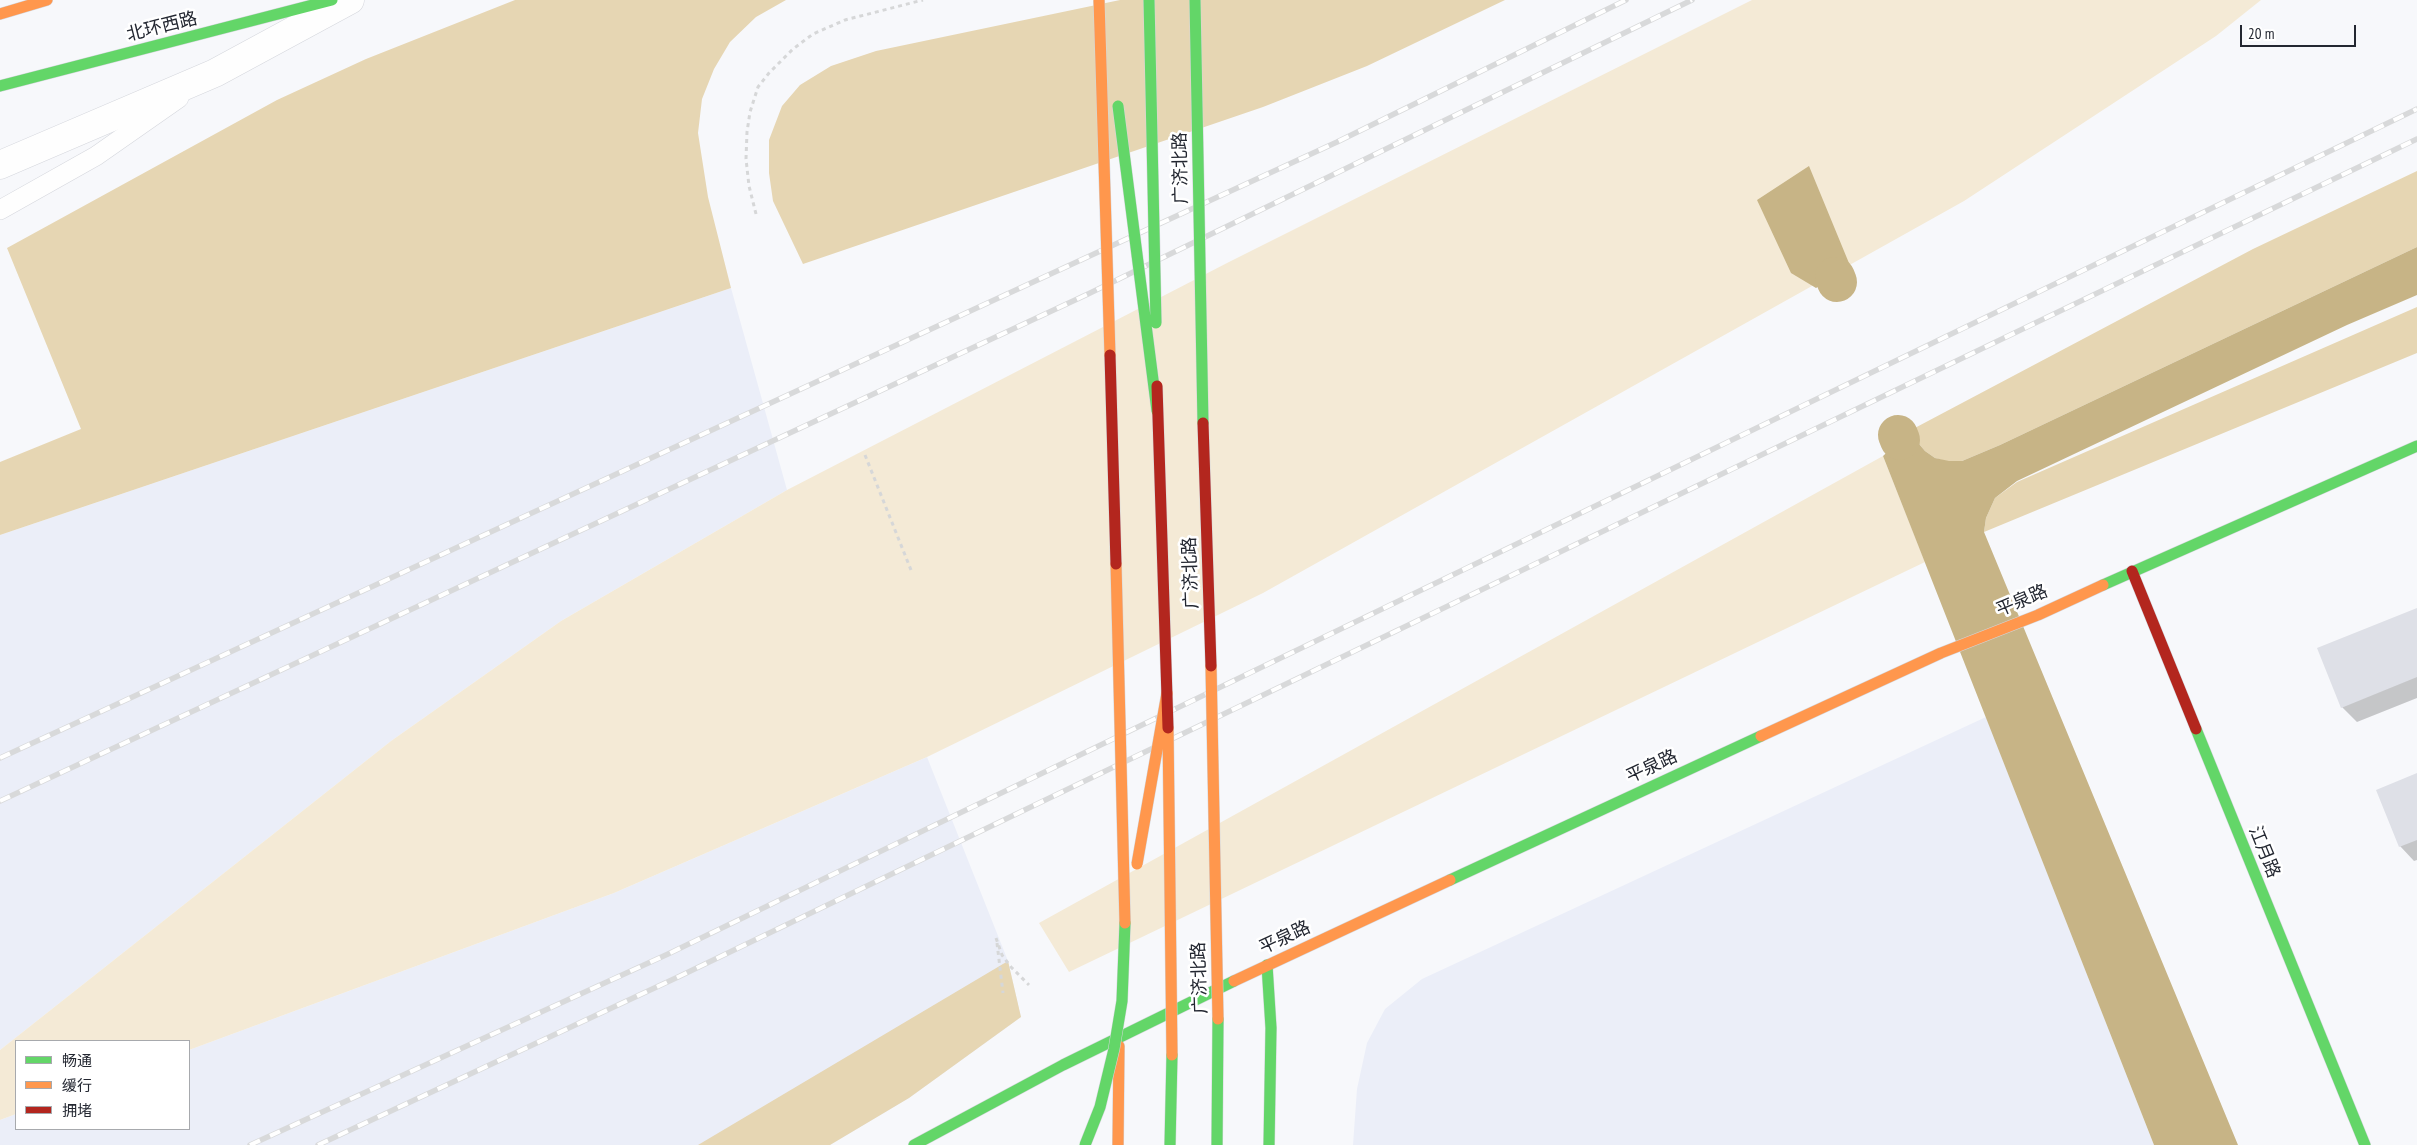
<!DOCTYPE html>
<meta charset="utf-8">
<style>
body{margin:0}
#map{position:relative;width:2417px;height:1145px;overflow:hidden;background:#f7f8fb;font-family:"PT Sans Narrow","Noto Sans SC",sans-serif}
canvas{display:block}
.legend{position:absolute;left:15px;top:1040px;width:175px;height:90px;box-sizing:border-box;background:#fff;border:1px solid #a7a9ad;margin:0;padding:6px 9px;list-style:none;font-size:15px;color:#232731}
.legend li{display:flex;align-items:center;gap:10px;height:25px}
.legend b{width:25px;border:1px solid #a7a9ad}
.scale{position:absolute;left:2240px;top:25px;width:116px;height:22px;box-sizing:border-box;border:2px solid #232731;border-top:0;padding-left:6px;font-size:15px;line-height:18px;white-space:nowrap;color:#232731;-webkit-text-stroke:4px #fff;paint-order:stroke}
</style>
<div id="map">
<canvas width="2417" height="1145"></canvas>
<ul class="legend">
<li><b style="height:6px;background:#63d668"></b>畅通</li>
<li><b style="height:6px;background:#ff974d"></b>缓行</li>
<li><b style="height:6px;background:#b3261e"></b>拥堵</li>
</ul>
<div class="scale">20 m</div>
</div>
<script>
const g = document.querySelector('canvas').getContext('2d');
g.lineJoin = 'round';
function fillPath(path, color) { g.fillStyle = color; g.fill(path, 'evenodd'); }
const poly = rows => new Path2D(rows.map(r => 'M' + r).join(''));
function stroke(path, color, width, dash) { g.strokeStyle = color; g.lineWidth = width; g.lineCap = dash ? 'butt' : 'round'; g.setLineDash(dash || []); g.stroke(path); }
function label(font, color, halo, rows, align = 'center') {
  g.font = font + ' "PT Sans Narrow","Noto Sans SC",sans-serif'; g.lineWidth = 5; g.setLineDash([]); g.textBaseline = 'middle'; g.strokeStyle = halo; g.fillStyle = color; for (const [text, x, y, turn = 0] of rows) {
    g.save(); g.translate(x, y); g.rotate((+turn || 0) * Math.PI / 180); g.textAlign = isNaN(turn) ? turn : align; if (halo) g.strokeText(text, 0, 0); g.fillText(text, 0, 0); g.restore();
  }
}
fillPath(poly([
 [731,288,787,490,561,621,391,741,0,1050,0,535],
 [1986,717,2154,1145,1353,1145,1357,1089,1367,1043,1385,1009,1422,979],
 [927,757,1008,961,1021,1017,909,1098,830,1145,0,1145,0,1120,16,1114,16,1129,189,1129,189,1050,614,893]
]), '#ebeef8');
fillPath(poly([
 [1752,0,2261,0,2216,36,1964,201,1263,593,927,757,614,893,189,1050,189,1041,16,1041,16,1114,0,1120,0,1050,391,741,561,621,787,490,1229,262],
 [1883,456,1925,562,1069,972,1039,923]
]), '#f4ead6');
fillPath(poly([
 [515,0,786,0,756,17,730,42,714,69,702,99,698,133,708,197,731,288,0,535,0,462,81,429,7,248,277,100,366,59],
 [1120,0,1505,0,1367,66,1263,107,803,264,773,201,769,173,769,140,782,106,800,85,831,66,876,51],
 [2417,171,2417,247,2000,445,1962,461,1949,462,1935,458,1925,451,1914,438,1911,430,2253,249],
 [2417,307,2417,353,1984,532,1986,518,1995,498,2017,482],
 [1008,961,1021,1017,909,1098,830,1145,698,1145]
]), '#e6d6b3');
fillPath(poly([
 [1809,166,1851,268,1816,288,1791,273,1757,200],
 [2417,247,2417,295,2347,325,2017,481,1995,498,1986,518,1984,532,2238,1145,2154,1145,1883,456,1911,430,1914,438,1925,451,1935,458,1949,461,1962,461,2000,445]
]), '#c7b486');
fillPath(poly([
 [2417,609,2417,698,2357,722,2342,707],
 [2417,774,2417,860,2414,861,2400,846]
]), '#0003');
stroke(poly([
 [1835,277,1837,282],
 [1898,435,1900,440]
]), '#c7b486', 40);
fillPath(poly([
 [2417,608,2417,677,2341,708,2317,648],
 [2417,773,2417,840,2399,847,2376,790]
]), '#dee0e7');
const lane = poly([
 [0,210,96,156,179,98]
]);
const street = poly([
 [0,165,215,73,350,0]
]);
const fast = poly([
 [0,86,332,0],
 [2103,585,2417,446],
 [2196,729,2365,1145],
 [1450,880,1761,736],
 [1267,965,1271,1028,1269,1145],
 [914,1145,1063,1065,1234,981]
]);
const slow = poly([
 [0,14,47,0],
 [1761,736,1941,653,2038,615,2103,585],
 [1234,981,1450,880],
 [1118,1145,1119,1046]
]);
const jam = poly([
 [2132,571,2196,729]
]);
stroke(lane, '#d4d6dc', 20);
stroke(street, '#d4d6dc', 29);
stroke(fast, '#d4d6dc', 12);
stroke(slow, '#d4d6dc', 12);
stroke(jam, '#d4d6dc', 12);
stroke(poly([
 [756,214,749,186,746,159,747,132,750,112,758,87,769,73,793,49,813,34,845,20,923,0],
 [865,455,911,570],
 [996,938,1002,955,1011,967,1029,985],
 [997,943,1003,993]
]), '#d6d7d8', 3, [4, 4]);
stroke(lane, '#fefefe', 19);
stroke(street, '#fefefe', 28);
stroke(fast, '#63d668', 11);
stroke(slow, '#ff974d', 11);
stroke(jam, '#b3261e', 11);
const rail = poly([
 [0,758,1337,142,1626,0],
 [0,801,1088,294,1692,0],
 [250,1145,668,954,2417,109],
 [318,1145,678,977,2417,139]
]);
stroke(rail, '#d8d9da', 5.5);
stroke(rail, '#fff', 4, [11]);
const fastBridge = poly([
 [1149,0,1156,323],
 [1195,0,1203,423],
 [1118,106,1157,411],
 [1085,1145,1100,1107,1114,1049,1122,1001,1125,923],
 [1170,1145,1172,1055],
 [1217,1145,1218,1019]
]);
const slowBridge = poly([
 [1099,0,1110,355],
 [1116,564,1125,923],
 [1211,666,1218,1019],
 [1168,728,1172,1055],
 [1137,864,1167,693]
]);
const jamBridge = poly([
 [1110,355,1116,564],
 [1157,386,1168,728],
 [1203,423,1211,666]
]);
stroke(fastBridge, '#d4d6dc', 12, []);
stroke(slowBridge, '#d4d6dc', 12, []);
stroke(jamBridge, '#d4d6dc', 12, []);
stroke(fastBridge, '#63d668', 11);
stroke(slowBridge, '#ff974d', 11);
stroke(jamBridge, '#b3261e', 11);
label('18px', '#232731', '#fff', [
 ["北环西路",162,27,-14],
 ["广济北路",1181,168,-91],
 ["广济北路",1191,573,-92],
 ["平泉路",2022,601,-23],
 ["平泉路",1652,767,-25],
 ["江月路",2264,852,68],
 ["平泉路",1285,938,-25],
 ["广济北路",1200,978,-92]
]);
</script>
